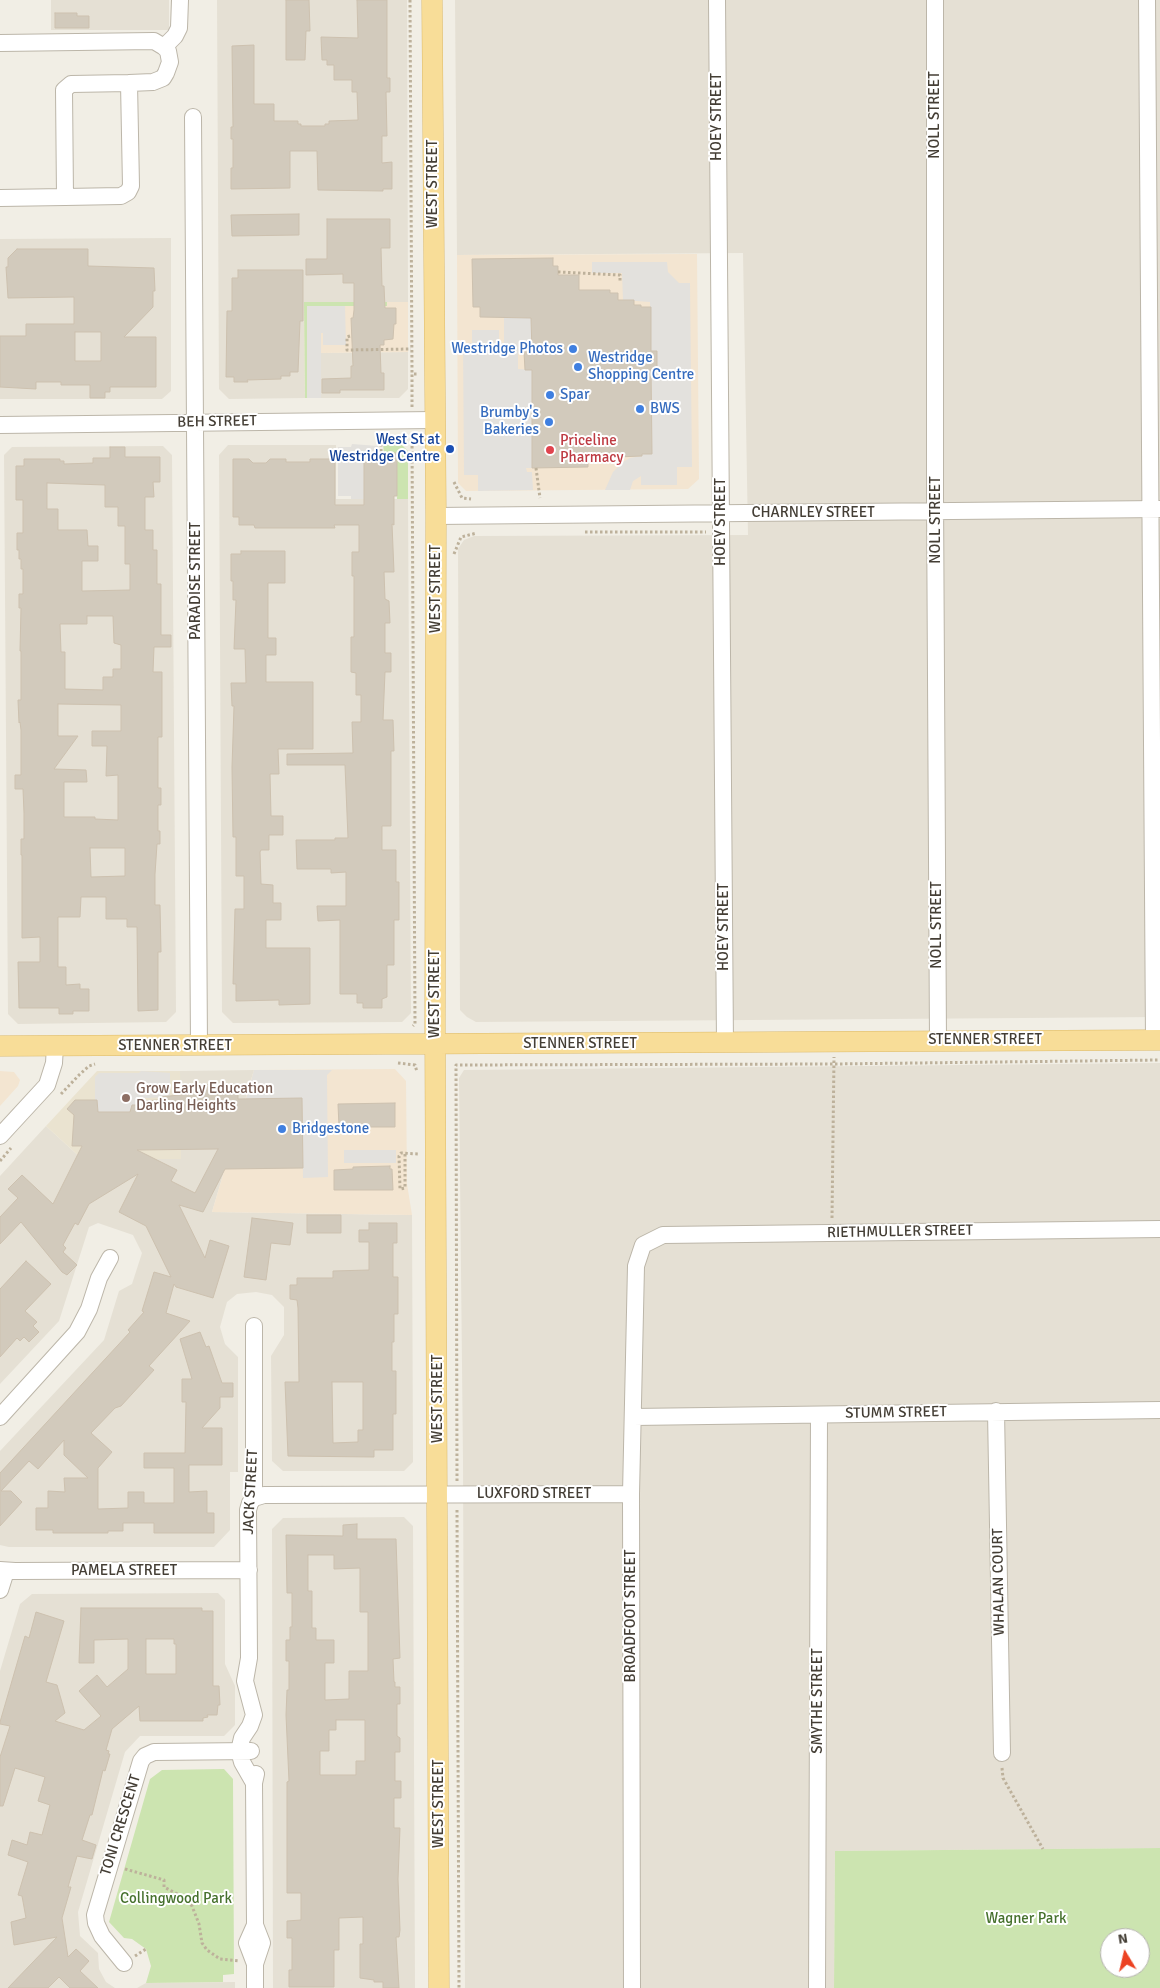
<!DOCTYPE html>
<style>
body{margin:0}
#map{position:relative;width:1160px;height:1988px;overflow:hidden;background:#f1eee5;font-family:Signika,sans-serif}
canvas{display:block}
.north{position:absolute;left:1100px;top:1928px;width:50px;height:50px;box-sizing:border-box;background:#fff;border:1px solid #b4b2ae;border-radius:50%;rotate:351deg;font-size:14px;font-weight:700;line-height:20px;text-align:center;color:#443e35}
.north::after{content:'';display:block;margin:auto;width:18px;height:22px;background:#ec4222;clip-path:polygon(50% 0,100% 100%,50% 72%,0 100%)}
</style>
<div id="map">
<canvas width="1160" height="1988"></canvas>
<div class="north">N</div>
</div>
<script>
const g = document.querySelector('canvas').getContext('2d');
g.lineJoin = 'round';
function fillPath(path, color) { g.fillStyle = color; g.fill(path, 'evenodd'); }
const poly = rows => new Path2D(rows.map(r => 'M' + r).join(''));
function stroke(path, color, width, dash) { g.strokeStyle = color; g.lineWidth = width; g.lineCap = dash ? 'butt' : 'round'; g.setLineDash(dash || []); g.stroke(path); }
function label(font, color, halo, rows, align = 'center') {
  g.font = font + ' Signika,sans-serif'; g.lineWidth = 4; g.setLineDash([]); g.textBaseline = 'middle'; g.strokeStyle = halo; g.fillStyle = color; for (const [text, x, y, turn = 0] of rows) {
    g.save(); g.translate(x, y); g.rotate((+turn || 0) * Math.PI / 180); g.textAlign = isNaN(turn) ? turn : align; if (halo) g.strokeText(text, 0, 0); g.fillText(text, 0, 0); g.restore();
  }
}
fillPath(poly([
 [51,0,169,0,169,30,51,30],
 [217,0,407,0,408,302,304,302,305,398,229,399,219,389],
 [455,0,1160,0,1160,1017,476,1022,467,1017,460,1010,458,549,464,540,474,536,748,535,743,253,457,255],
 [171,238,171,391,162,399,0,399,0,239],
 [408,352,408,389,399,398,321,398,321,353],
 [228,445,336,445,336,499,408,499,411,1013,402,1022,233,1023,222,1012,219,455],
 [163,446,172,455,176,1012,166,1022,18,1024,8,1014,4,455,12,447],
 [1160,1063,1160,1848,835,1851,834,1988,465,1988,463,1461,459,1078,464,1070],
 [254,1070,212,1212,412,1215,413,1462,404,1471,283,1471,272,1461,271,1356,284,1335,284,1307,272,1295,256,1292,237,1294,227,1302,220,1327,225,1344,238,1357,238,1472,230,1472,230,1530,214,1547,9,1547,0,1545,0,1451,104,1340,119,1291,132,1284,142,1253,133,1235,98,1223,89,1227,59,1321,0,1384,0,1176,46,1126,82,1159,180,1159,180,1071],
 [404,1517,413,1526,415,1988,273,1988,272,1529,283,1518],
 [218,1593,225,1600,225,1664,235,1686,235,1725,224,1736,140,1736,125,1752,78,1912,80,1936,98,1953,99,1969,106,1982,115,1988,0,1988,0,1671,20,1604,32,1594],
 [235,1982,235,1988,137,1988,146,1983]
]), '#e5e0d4');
fillPath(poly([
 [697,254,699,479,688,489,466,491,458,483,457,255],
 [304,302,408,302,408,352,321,353,321,398,305,398],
 [395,1069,406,1081,407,1184,412,1215,212,1212,254,1070],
 [0,1071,14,1072,20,1080,18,1086,0,1106]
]), '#f3e5d1');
fillPath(poly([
 [97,1071,180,1071,181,1159,82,1159,46,1126]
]), '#eae3d0');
fillPath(poly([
 [304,302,387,302,387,306,307,306,307,398,305,398],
 [383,444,401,444,408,451,408,499,397,499,397,453,384,453],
 [224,1769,233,1779,234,1974,223,1975,223,1982,146,1983,151,1966,146,1949,132,1939,124,1938,109,1922,150,1779,162,1770],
 [1160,1848,1160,1988,834,1988,835,1851],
 [1110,1938,1140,1938,1140,1968,1110,1968]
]), '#cce4b0');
fillPath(poly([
 [592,262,667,262,668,272,679,283,690,283,692,467,677,467,677,485,641,485,641,476,633,481,630,490,605,490,613,472,623,462,630,458,642,456,642,454,652,454,651,369,657,368,657,351,651,351,650,302,623,300,622,273,592,273],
 [307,306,345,306,346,345,323,345,323,333,321,333,321,398,307,398],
 [504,318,531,318,532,352,518,353,518,369,532,370,532,468,526,468,527,472,532,472,533,490,478,491,478,475,464,475,463,343,472,343,472,330,499,330,499,342,504,343],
 [352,444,378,446,379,461,364,462,364,499,351,499,351,496,338,496,338,447,351,447],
 [254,1070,332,1070,327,1075,328,1177,303,1178,302,1099,246,1099],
 [141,1071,170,1073,170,1097,145,1098,140,1101,140,1105,132,1105,130,1112,98,1112,95,1100,95,1077,99,1073,139,1073],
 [344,1150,396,1150,396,1163,344,1163]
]), '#e3e1dd');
const building = poly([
 [286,0,309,0,310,31,306,31,305,60,286,60,286,0],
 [357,0,387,0,387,78,390,78,390,92,386,92,387,136,382,136,382,163,392,162,392,189,383,189,383,191,318,190,317,151,290,151,290,188,231,189,231,168,233,168,233,139,231,139,231,127,233,127,232,46,254,45,254,104,274,104,274,121,298,121,298,124,301,124,301,126,325,126,325,124,329,124,329,121,358,120,357,92,352,92,352,80,334,80,334,65,327,65,327,60,322,60,321,37,358,38,357,0],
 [55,13,77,13,77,16,89,16,89,28,55,28,55,13],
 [299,214,299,235,232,236,231,215,299,214],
 [327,219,390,219,390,248,381,248,382,286,384,286,385,308,396,308,396,324,394,324,393,339,384,340,384,345,380,345,381,373,384,373,384,390,340,390,340,393,322,393,322,379,351,378,351,366,353,366,351,318,353,318,354,310,354,283,343,283,343,274,306,275,306,259,327,259,327,219],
 [17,249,88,249,88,266,154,268,155,291,153,291,153,307,124,337,156,337,156,387,110,387,110,392,105,392,105,398,90,398,90,385,61,385,61,382,36,382,36,389,0,387,0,336,26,336,26,324,74,324,74,297,8,298,6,267,8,267,8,258,17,249],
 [75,332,101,332,101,361,75,361,75,332],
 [553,258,553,266,558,266,558,275,579,275,579,290,610,290,610,293,618,293,618,300,634,300,634,305,641,305,641,307,651,307,651,351,657,351,657,368,651,369,652,454,642,454,642,456,616,457,616,454,588,455,588,467,532,468,532,370,525,370,524,352,532,352,531,318,480,317,480,307,473,307,472,259,553,258],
 [238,270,303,270,303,321,300,321,298,372,290,372,290,376,281,376,281,379,247,380,248,382,234,382,234,377,226,377,227,311,232,311,232,278,238,278,238,270],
 [110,447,125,447,125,457,160,457,160,482,153,482,154,497,145,497,145,530,153,530,153,550,157,550,157,584,161,584,161,635,171,635,171,647,154,647,153,672,162,672,162,737,158,737,158,788,161,788,161,805,158,805,158,831,160,831,160,844,157,844,155,874,155,905,160,905,161,952,158,952,158,1010,138,1011,137,927,127,927,127,919,106,919,106,897,81,897,80,917,58,917,58,967,66,967,66,985,80,984,80,989,89,989,89,1011,73,1011,73,1014,59,1014,59,1008,19,1008,18,962,40,962,40,937,22,938,22,855,21,855,21,839,24,839,24,813,23,789,15,789,15,775,21,775,21,730,20,722,19,723,18,700,21,700,21,651,20,651,21,608,19,608,19,594,23,594,23,569,21,569,21,559,19,559,19,550,17,550,17,533,23,533,23,500,16,500,16,466,24,466,24,459,60,459,60,461,64,461,64,464,93,463,93,458,110,458,110,447],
 [47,483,105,485,105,507,118,507,118,526,125,526,125,564,130,564,130,590,82,591,82,561,98,561,98,546,88,546,87,530,58,530,58,509,47,509,47,483],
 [87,616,113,616,114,643,121,645,121,669,113,669,113,677,103,677,103,690,65,689,65,652,61,652,60,624,87,624,87,616],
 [58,704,121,705,121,731,92,731,92,746,107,746,106,776,118,775,118,820,95,819,95,817,64,817,64,782,87,782,86,770,54,769,78,736,58,736,58,704],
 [90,848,125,848,125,876,91,877,90,848],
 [382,453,397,453,397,496,394,496,394,525,392,524,394,572,384,572,385,599,389,601,390,623,385,623,385,653,391,653,391,672,385,672,383,720,393,720,394,751,391,751,391,826,382,826,382,850,396,850,396,882,399,882,399,920,394,920,394,965,387,965,387,997,382,999,382,1008,363,1008,363,1003,357,1003,357,994,340,994,340,920,318,921,317,906,346,906,346,872,331,873,331,869,297,869,296,840,335,840,335,838,348,838,345,765,287,765,287,754,353,753,352,722,361,722,361,695,356,695,356,673,351,672,351,637,354,637,354,576,352,576,352,552,359,552,359,525,334,525,335,528,255,528,254,525,239,525,239,517,233,517,233,459,249,459,253,463,266,463,270,459,286,459,286,462,310,462,310,459,335,459,335,505,364,505,364,462,383,461,382,453],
 [241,551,285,551,285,583,268,583,268,638,276,638,276,655,266,655,266,682,313,682,313,749,278,749,279,774,270,774,271,816,283,816,283,835,269,835,269,850,261,850,260,852,261,884,273,885,273,903,281,903,281,920,266,920,266,948,310,948,310,1004,279,1005,279,1000,236,1001,236,984,233,984,235,909,244,909,244,876,236,876,236,837,233,837,232,767,234,706,232,706,231,683,246,683,245,649,234,649,236,600,233,600,233,581,231,581,231,554,241,554,241,551],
 [238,1084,238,1099,302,1098,303,1168,225,1169,203,1212,179,1205,205,1258,210,1240,229,1246,213,1298,176,1287,174,1284,166,1313,190,1321,149,1366,154,1370,121,1406,115,1408,91,1433,112,1452,98,1468,98,1509,128,1508,128,1492,144,1492,144,1503,174,1503,174,1468,144,1468,144,1453,185,1453,186,1402,182,1402,182,1379,192,1379,180,1339,200,1332,206,1347,209,1346,222,1383,233,1383,233,1397,220,1397,220,1408,202,1428,222,1428,222,1465,189,1465,189,1492,207,1491,207,1513,214,1513,214,1533,154,1533,154,1523,123,1523,123,1531,108,1531,108,1533,53,1533,53,1530,36,1530,36,1508,48,1508,48,1491,65,1492,64,1478,88,1478,64,1455,64,1440,38,1469,29,1461,1,1491,11,1491,22,1502,0,1526,0,1473,130,1332,128,1330,144,1312,142,1311,154,1272,171,1277,146,1226,119,1212,138,1174,89,1204,78,1225,75,1223,63,1245,66,1248,63,1252,77,1265,67,1275,62,1272,21,1222,0,1244,0,1217,18,1198,8,1189,22,1175,53,1204,82,1146,72,1146,74,1115,67,1109,75,1100,97,1100,98,1112,130,1112,132,1105,140,1105,140,1101,160,1100,160,1097,189,1094,189,1085,238,1084],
 [218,1149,195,1193,171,1181,177,1170,137,1150,218,1149],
 [395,1103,395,1127,339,1127,338,1104,395,1103],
 [390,1166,390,1169,392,1169,393,1190,334,1190,334,1170,353,1169,353,1167,390,1166],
 [307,1215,341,1215,341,1233,307,1233,307,1215],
 [252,1218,293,1223,290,1245,271,1243,266,1280,244,1277,252,1218],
 [369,1223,397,1223,397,1243,393,1243,393,1277,398,1277,398,1314,394,1314,394,1342,392,1342,392,1371,396,1371,396,1414,393,1414,393,1450,374,1450,374,1457,288,1456,285,1382,299,1382,298,1308,297,1300,290,1299,290,1285,297,1285,297,1278,333,1278,333,1271,369,1270,369,1242,359,1242,359,1230,369,1230,369,1223],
 [332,1382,363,1382,363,1430,358,1430,358,1442,333,1443,332,1382],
 [26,1261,51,1284,25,1311,37,1322,33,1326,39,1332,29,1342,24,1337,20,1341,17,1338,0,1357,0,1289,26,1261],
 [357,1524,357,1539,396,1539,400,1658,393,1659,394,1682,395,1682,395,1687,400,1687,400,1704,397,1704,397,1736,400,1738,400,1752,395,1752,395,1781,401,1781,401,1798,394,1798,394,1828,400,1828,398,1879,400,1930,399,1937,396,1937,399,1988,383,1988,383,1982,374,1982,374,1980,360,1978,360,1944,363,1944,363,1917,339,1918,339,1950,334,1950,334,1987,289,1987,289,1970,292,1970,292,1938,287,1938,287,1921,301,1920,301,1893,287,1893,287,1782,289,1781,286,1715,287,1690,289,1690,289,1661,286,1661,286,1640,290,1640,290,1627,292,1627,292,1593,287,1593,286,1535,343,1536,343,1525,357,1524],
 [308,1555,334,1555,334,1569,360,1568,360,1612,368,1612,368,1671,349,1671,349,1699,325,1700,325,1663,334,1663,334,1640,316,1640,316,1628,312,1628,312,1591,308,1591,308,1555],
 [336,1720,365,1720,365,1761,356,1761,356,1775,320,1775,320,1751,329,1751,329,1730,336,1730,336,1720],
 [81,1608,202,1608,202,1611,213,1611,213,1686,219,1686,220,1705,218,1705,217,1715,207,1715,208,1717,203,1718,203,1721,140,1721,139,1706,112,1729,106,1750,109,1751,108,1754,110,1754,105,1771,103,1770,92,1815,90,1815,82,1840,96,1845,92,1859,77,1856,68,1887,71,1887,62,1918,68,1957,76,1949,89,1961,80,1971,98,1988,70,1988,59,1977,48,1988,8,1988,57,1937,14,1945,11,1922,26,1918,22,1896,18,1895,28,1862,8,1855,12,1840,27,1845,30,1832,42,1835,50,1805,38,1801,45,1777,15,1768,3,1806,0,1806,0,1757,10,1726,0,1724,0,1722,25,1636,29,1638,36,1612,64,1621,46,1682,57,1685,65,1713,55,1721,84,1730,101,1716,79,1691,97,1675,107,1687,128,1669,128,1639,94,1640,94,1663,79,1663,81,1608],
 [146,1639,174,1639,174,1644,176,1644,176,1674,146,1674,146,1639]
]);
fillPath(building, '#d2cabc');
stroke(building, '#cdc1af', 1);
const minor = poly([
 [717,0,725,1043],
 [935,0,935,496,938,1041],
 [1147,0,1154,1040],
 [0,43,154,41,164,47,168,51,170,62,166,73,163,78,153,82,129,83],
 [164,47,175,36,179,28,180,0],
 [193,117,199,1046],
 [0,198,65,197,121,196,128,192,131,186,129,83,71,84,64,90,65,197],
 [0,425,434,420],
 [436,516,1160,509],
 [0,1136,47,1085,54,1063,55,1046],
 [254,1326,254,1498,250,1503,248,1510,249,1658,245,1681,254,1715,250,1726,242,1738,239,1751,242,1762,254,1783],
 [996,1411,1002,1753],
 [0,1417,77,1332,89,1309,99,1278,110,1258],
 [633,1417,1160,1410],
 [254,1498,264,1495,631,1494],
 [0,1570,15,1571,249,1570],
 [0,1590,6,1571],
 [255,1925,262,1943,255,1964,255,1988],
 [124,1963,102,1936,96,1923,95,1915,141,1761,145,1756,154,1752,251,1751],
 [255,1964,247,1943,255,1925,254,1783,256,1774],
 [632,1988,631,1494,636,1266,643,1245,663,1235,1160,1229],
 [817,1988,819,1415]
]);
const major = poly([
 [432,0,436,516,435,1024,439,1988],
 [0,1046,1160,1040]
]);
stroke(minor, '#bcb6a9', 18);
stroke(major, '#dcba69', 21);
stroke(poly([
 [410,0,412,374],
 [558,272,620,275,620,282],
 [350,336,347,337,347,350,411,349],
 [412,407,412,374,418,374],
 [412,436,415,1024,413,1026],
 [381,444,381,463],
 [536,468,540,498],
 [454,482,462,498,471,499],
 [585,532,706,532],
 [454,554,461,537,477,533],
 [398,1063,415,1065,417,1072],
 [61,1094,79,1075,89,1066,95,1064],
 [405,1154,405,1188,400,1189,399,1156,401,1153,419,1154],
 [0,1161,11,1148],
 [832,1218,834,1057],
 [457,1481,456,1065,834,1064,1160,1060],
 [457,1510,459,1988],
 [1002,1768,1003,1778,1043,1849],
 [125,1869,164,1880,164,1887,185,1898,192,1906,199,1924,202,1943,207,1950,220,1959,239,1961],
 [135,1956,146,1949]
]), '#bdb19b', 3, [2.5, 2.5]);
stroke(minor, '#fff', 16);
stroke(major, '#f8dd98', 20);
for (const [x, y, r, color] of [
 [573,349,5,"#3f7fe0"],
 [578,367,5,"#3f7fe0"],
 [550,395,5,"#3f7fe0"],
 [640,409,5,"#3f7fe0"],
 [549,422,5,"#3f7fe0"],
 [450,449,5,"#1a4fb4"],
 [550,450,5,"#e0444e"],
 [126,1098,5,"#8d6e63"],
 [282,1129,5,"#3f7fe0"]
]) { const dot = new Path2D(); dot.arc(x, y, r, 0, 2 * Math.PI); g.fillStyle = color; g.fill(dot); stroke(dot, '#fff', 2); }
label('15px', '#443e35', '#fff', [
 ["NOLL STREET",935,115,-90],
 ["HOEY STREET",717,117,-90],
 ["WEST STREET",433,184,-90],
 ["BEH STREET",217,422,-1],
 ["CHARNLEY STREET",813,513],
 ["NOLL STREET",936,520,-90],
 ["HOEY STREET",721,522,-90],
 ["PARADISE STREET",196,581,-90],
 ["WEST STREET",436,589,-90],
 ["NOLL STREET",937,925,-90],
 ["HOEY STREET",724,927,-90],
 ["WEST STREET",435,994,-90],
 ["STENNER STREET",985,1040],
 ["STENNER STREET",580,1044],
 ["STENNER STREET",175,1046],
 ["RIETHMULLER STREET",900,1232,-1],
 ["WEST STREET",438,1399,-90],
 ["STUMM STREET",896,1413,-1],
 ["JACK STREET",251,1492,-87],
 ["LUXFORD STREET",534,1494],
 ["PAMELA STREET",124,1571],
 ["WHALAN COURT",999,1582,-91],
 ["BROADFOOT STREET",631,1616,-90],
 ["SMYTHE STREET",818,1701,-90],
 ["WEST STREET",439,1804,-90],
 ["TONI CRESCENT",121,1825,-73]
]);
label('15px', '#366cbe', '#fff', [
 ["Westridge Photos",563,349,"right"],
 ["Westridge",588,358],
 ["Shopping Centre",588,375],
 ["Spar",560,395],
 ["BWS",650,409],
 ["Brumby's",539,413,"right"],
 ["Bakeries",539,430,"right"],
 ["Bridgestone",292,1129]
], 'left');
label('15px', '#164399', '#fff', [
 ["West St at",440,440],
 ["Westridge Centre",440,457]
], 'right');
label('15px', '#be3a42', '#fff', [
 ["Priceline",560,441],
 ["Pharmacy",560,458]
], 'left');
label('15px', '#785e54', '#fff', [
 ["Grow Early Education",136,1089],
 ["Darling Heights",136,1106]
], 'left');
label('15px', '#46712d', '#fff', [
 ["Collingwood Park",176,1899],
 ["Wagner Park",1026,1919]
]);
</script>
